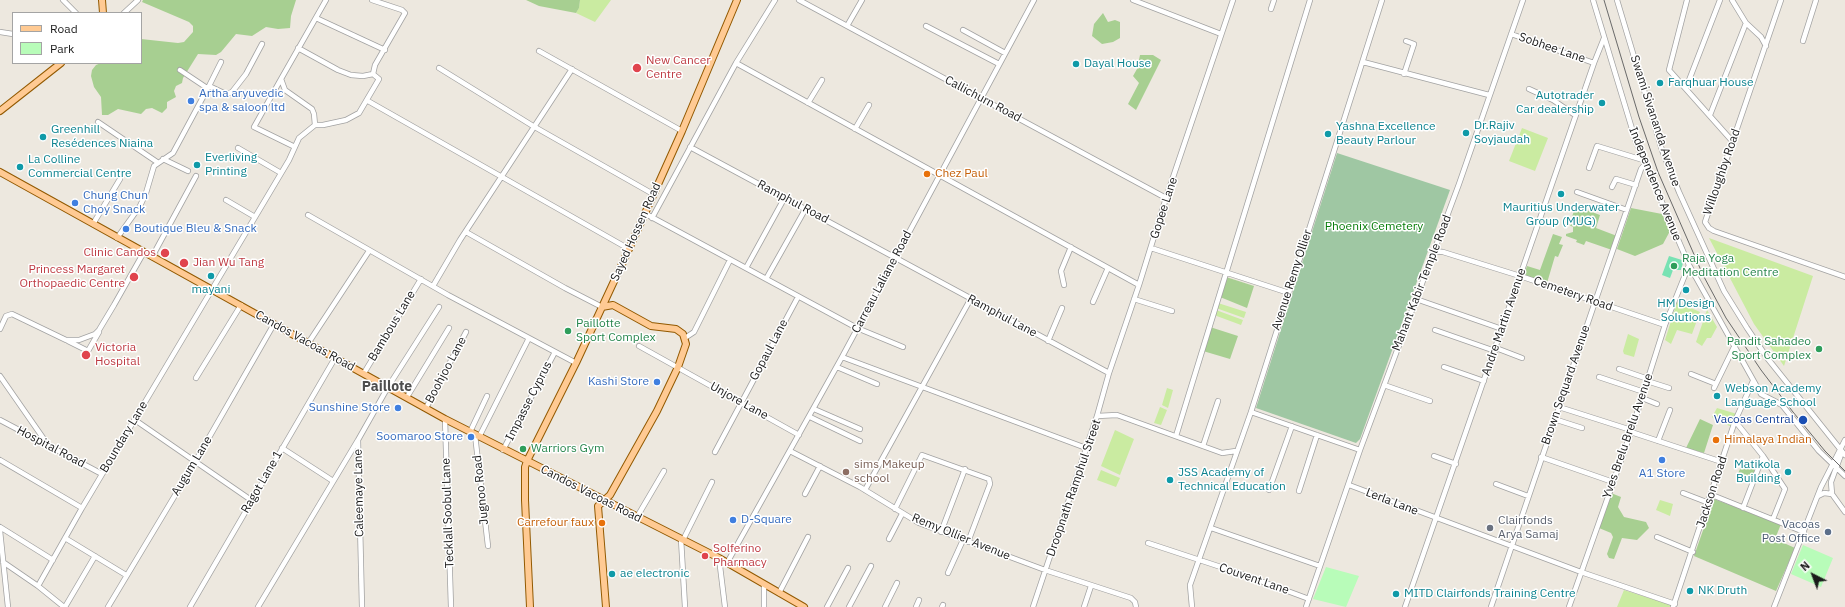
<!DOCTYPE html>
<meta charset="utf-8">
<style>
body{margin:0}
#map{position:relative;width:1845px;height:607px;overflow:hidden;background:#ede8df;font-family:"IBM Plex Sans",sans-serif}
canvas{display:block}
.legend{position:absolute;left:12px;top:12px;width:130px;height:52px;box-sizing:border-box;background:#fff;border:1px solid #a4a4a4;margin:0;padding:5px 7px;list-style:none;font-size:12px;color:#1b1b1b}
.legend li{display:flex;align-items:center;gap:8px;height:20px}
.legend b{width:20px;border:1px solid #a4a4a4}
.north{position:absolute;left:1793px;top:555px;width:40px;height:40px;-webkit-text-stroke:3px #fff;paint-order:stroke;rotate:318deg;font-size:11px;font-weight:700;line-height:16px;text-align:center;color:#1b1b1b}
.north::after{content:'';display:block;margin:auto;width:14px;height:18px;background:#1b1b1b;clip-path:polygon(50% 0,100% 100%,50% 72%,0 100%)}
</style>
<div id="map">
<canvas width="1845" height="607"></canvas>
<ul class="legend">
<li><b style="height:5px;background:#ffca93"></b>Road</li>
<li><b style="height:11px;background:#b8fcb9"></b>Park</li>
</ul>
<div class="north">N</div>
</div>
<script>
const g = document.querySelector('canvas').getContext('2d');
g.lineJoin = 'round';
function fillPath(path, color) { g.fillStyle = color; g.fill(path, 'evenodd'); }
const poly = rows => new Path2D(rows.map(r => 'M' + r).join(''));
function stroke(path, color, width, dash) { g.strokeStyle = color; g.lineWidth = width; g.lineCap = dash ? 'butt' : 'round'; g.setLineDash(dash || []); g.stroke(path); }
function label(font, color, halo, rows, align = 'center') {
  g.font = font + ' "IBM Plex Sans",sans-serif'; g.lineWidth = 3; g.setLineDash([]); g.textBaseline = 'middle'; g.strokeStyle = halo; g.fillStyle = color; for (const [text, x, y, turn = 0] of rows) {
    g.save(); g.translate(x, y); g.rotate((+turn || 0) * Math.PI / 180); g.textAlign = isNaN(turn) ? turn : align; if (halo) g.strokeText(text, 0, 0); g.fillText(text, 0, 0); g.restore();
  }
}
fillPath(poly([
 [580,0,611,0,595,22,576,13,579,8],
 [1522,128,1548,138,1535,171,1509,161],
 [1709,238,1813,276,1784,366,1754,324],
 [1677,302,1700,312,1692,334,1677,330,1671,344,1665,340],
 [1218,303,1246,312,1244,318,1216,308],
 [1216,310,1243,320,1241,325,1214,315],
 [1707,310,1717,327,1711,338,1707,338,1702,346,1696,342],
 [1628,334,1639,339,1634,357,1624,354,1623,351],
 [1167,388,1173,390,1168,408,1162,405],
 [1160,407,1167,410,1161,425,1154,423],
 [1717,408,1737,414,1732,427,1714,419,1712,417],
 [1115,430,1134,439,1120,475,1101,466],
 [1101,470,1120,478,1116,487,1097,480],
 [1660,500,1673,504,1670,516,1656,510],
 [1624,590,1671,605,1670,607,1617,607]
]), '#caeba1');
fillPath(poly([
 [143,0,296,0,291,16,290,28,278,29,266,27,252,36,236,34,221,52,216,55,198,54,183,78,182,83,176,86,174,91,176,97,167,102,167,108,162,113,152,108,146,109,141,114,118,109,108,115,102,115,101,97,94,87,91,76,92,70,96,65,101,63,141,63,141,39,178,43,184,42,193,32,193,26,189,22,142,2],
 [526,0,580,0,579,8,576,13,539,6],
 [1103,13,1108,22,1115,20,1120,22,1120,38,1113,42,1102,44,1092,36,1094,24],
 [1140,55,1153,55,1161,60,1136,110,1128,104,1139,83,1133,76,1137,69],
 [1578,207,1600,215,1596,228,1617,236,1612,250,1586,241,1584,245,1576,242,1577,240,1566,236,1566,234,1573,232,1573,227,1569,225,1574,211,1576,211],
 [1631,208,1662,214,1670,231,1663,244,1635,256,1617,249],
 [1553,234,1562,237,1559,244,1563,245,1558,257,1555,256,1547,283,1524,275,1527,266,1540,270],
 [1226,277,1254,286,1247,308,1220,297],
 [1210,327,1238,336,1230,359,1203,351],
 [1700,419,1713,425,1704,453,1686,448],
 [1743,462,1751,464,1751,466,1755,469,1752,482,1737,476],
 [1611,493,1621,497,1618,507,1624,517,1646,522,1649,528,1637,540,1622,538,1614,559,1609,558,1607,554,1613,537,1611,533,1599,528],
 [1714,499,1781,524,1775,539,1795,548,1776,591,1694,556]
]), '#a7cf91');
fillPath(poly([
 [1337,153,1450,190,1360,439,1356,443,1256,408]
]), '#9fc7a3');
fillPath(poly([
 [1803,545,1833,558,1821,587,1791,574],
 [1326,567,1359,576,1346,607,1313,599]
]), '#b8fcb9');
fillPath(poly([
 [1669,256,1682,260,1683,263,1681,270,1673,270,1670,278,1662,275]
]), '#78e2b3');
const minor = poly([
 [63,0,76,13],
 [372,0,402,10,405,13,375,65,373,74],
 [799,0,1166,198],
 [1133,0,1221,34],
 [1593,0,1636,142,1689,265,1761,394,1782,405,1819,451,1845,476],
 [1617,0,1662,150,1679,192,1724,291,1747,328,1768,359,1845,455],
 [1687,0,1669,70,1733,142],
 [1732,0,1746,23,1761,37,1766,46],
 [1781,0,1705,222,1709,228,1714,231,1845,277],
 [1271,9,1274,0],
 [124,13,138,0],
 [316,18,385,50],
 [847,26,862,0],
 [926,26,999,64],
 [963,30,1005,53],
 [0,32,13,34],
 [1511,34,1594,63],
 [1803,41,1816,0],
 [298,48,338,70,351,75,363,76,373,74,379,79,359,113,346,120,323,125,315,125],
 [539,51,682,131],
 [1363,62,1489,95],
 [736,63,1139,285],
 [439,68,533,126,653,194],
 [180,70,207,88],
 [1404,74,1414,44,1406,41],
 [281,79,254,127,295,147],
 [209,86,221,62],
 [1686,88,1720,0],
 [1529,89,1553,100,1575,115],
 [368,101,629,249],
 [808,103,822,80],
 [1710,115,1746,23],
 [98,122,157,162],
 [315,125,314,114,312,109,285,90,281,79,326,0],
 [855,129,869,105],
 [690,147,1109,373],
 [238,148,281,173],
 [163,159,188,171],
 [1589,168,1597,146,1643,160],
 [1612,187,1616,179,1636,185],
 [1577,192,1627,210],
 [226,200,255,217],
 [644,213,857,328,903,347],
 [308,215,448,295,576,363],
 [652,218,736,63,775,0],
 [93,224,120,179],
 [466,232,565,288,602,307],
 [117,238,140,206,146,193,154,166,173,153,209,86,226,94,232,92,246,74,262,44],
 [1151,248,1289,293],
 [1434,251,1443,252,1520,276,1665,325],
 [152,257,196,176],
 [746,268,785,197],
 [766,279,806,208],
 [1064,285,1061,271,1071,247],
 [433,286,460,240,572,69],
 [1134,299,1172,311],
 [1416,299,1502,329],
 [1093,302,1108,268],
 [0,329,6,316,12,314,66,340,79,340,95,334,99,330,114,305,144,252],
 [1435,330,1495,351],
 [685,338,694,332,730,260],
 [68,341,88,351,99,332],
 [1048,341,1062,308],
 [309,342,369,251],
 [639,346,799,435],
 [1496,348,1522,358],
 [842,357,1086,448],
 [837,367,877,384],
 [1444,367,1484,381],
 [1619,369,1648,379],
 [364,373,421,279],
 [1691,374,1716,384],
 [0,376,48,445],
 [1599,377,1644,392],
 [196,378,241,305],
 [1647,381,1669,388],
 [1384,385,1430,401],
 [1714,388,1734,347],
 [407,397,449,328],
 [1642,398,1657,404],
 [1559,407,1631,430],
 [426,408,466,332],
 [814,409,860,429],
 [1251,412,1360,450],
 [1097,416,1117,415,1222,453,1236,451],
 [810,417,860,441],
 [445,419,451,607],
 [1554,419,1582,428],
 [0,420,102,474],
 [135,420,251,500],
 [1735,421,1763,456,1785,489,1773,519],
 [470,432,487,396],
 [1631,432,1722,462],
 [475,435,488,546],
 [1176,436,1310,0],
 [479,437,529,338],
 [1658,441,1670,410],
 [1203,446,1218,401],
 [282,448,333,481],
 [503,450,555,352],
 [790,451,860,487,919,523,1045,570,1131,598,1135,602,1136,607],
 [715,452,798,297],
 [1842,452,1831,482,1832,494,1845,512],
 [1434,456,1456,464],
 [1541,457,1613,482],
 [0,460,82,508],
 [1496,484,1528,496],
 [1349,485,1581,572,1675,604],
 [865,490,970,300],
 [1269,490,1292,426],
 [1299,491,1317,435],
 [1683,493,1709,503],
 [805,494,820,466],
 [1712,495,1804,532],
 [1818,496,1824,493,1832,494],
 [1743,508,1763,456],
 [895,509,922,455,989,479,990,484,968,542],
 [637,517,664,471],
 [0,527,53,560],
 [1211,528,1320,566],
 [0,531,8,607],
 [941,532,965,469],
 [1657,537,1693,552],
 [65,538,126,575],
 [681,539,685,607],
 [889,539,902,514],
 [683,540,712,482],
 [1148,543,1239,573,1309,599],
 [719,558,725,607],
 [3,562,38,586,64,607],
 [727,563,842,357,1034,0],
 [948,573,963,540],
 [764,584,764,607],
 [38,586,82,508,289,160,299,138,315,125],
 [779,593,808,537],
 [65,607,95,556],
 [108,607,195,462,274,324],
 [190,607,335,358],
 [258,607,358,440],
 [362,607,358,440,388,387,439,307],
 [827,607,848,568],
 [849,607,871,566],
 [885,607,897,583],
 [916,607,919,600],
 [942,607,943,605],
 [1033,607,1097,416,1109,373,1139,285,1166,198,1233,0],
 [1084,607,1091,586],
 [1192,607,1190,585,1251,412,1382,0],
 [1306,607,1360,450,1459,184,1523,0],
 [1405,607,1594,63,1604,38],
 [1491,607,1595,302,1641,169,1645,164],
 [1569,607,1631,432,1665,325,1689,265],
 [1673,607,1735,421,1753,381],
 [1774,607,1821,487,1845,440]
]);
const major = poly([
 [102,0,103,13],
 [0,111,61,63],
 [0,172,445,419,719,558,804,607],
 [602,307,613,305,651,326,676,329,683,334,686,344,678,367,657,411,610,495,598,506,606,607],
 [530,607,525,500,525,467,527,461,576,363,629,249,682,131,737,0]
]);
stroke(minor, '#a2a2a2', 6);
stroke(major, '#925900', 8);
stroke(minor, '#fff', 4.5);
stroke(major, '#ffca93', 6);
stroke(poly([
 [1604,0,1639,117,1658,172,1703,275,1726,318,1761,370,1793,412,1825,451,1845,471]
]), '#696969', 1);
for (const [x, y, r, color] of [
 [1076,64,4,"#0f9aa8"],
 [637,68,5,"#e0444e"],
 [1660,83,4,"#0f9aa8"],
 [191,101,4,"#3f7fe0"],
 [1602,103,4,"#0f9aa8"],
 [1466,133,4,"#0f9aa8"],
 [1328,134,4,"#0f9aa8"],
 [43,137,4,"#0f9aa8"],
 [197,165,4,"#0f9aa8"],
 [20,167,4,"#0f9aa8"],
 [927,174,4,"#e8710a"],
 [1561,194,4,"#0f9aa8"],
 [75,203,4,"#3f7fe0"],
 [126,229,4,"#3f7fe0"],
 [165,253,5,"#e0444e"],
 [184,263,5,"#e0444e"],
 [1674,266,4,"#2e9e5b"],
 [211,276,4,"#0f9aa8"],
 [134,277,5,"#e0444e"],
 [1686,290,4,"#0f9aa8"],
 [568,331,4,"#2e9e5b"],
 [1819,349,4,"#2e9e5b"],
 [86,355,5,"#e0444e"],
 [657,382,4,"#3f7fe0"],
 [1717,396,4,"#0f9aa8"],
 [398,408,4,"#3f7fe0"],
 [1803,420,5,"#1a4fb4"],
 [471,437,4,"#3f7fe0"],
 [1716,440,4,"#e8710a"],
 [523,449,4,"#2e9e5b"],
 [1662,460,4,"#3f7fe0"],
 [846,472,4,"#8d6e63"],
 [1788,472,4,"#0f9aa8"],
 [1170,480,4,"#0f9aa8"],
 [733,520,4,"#3f7fe0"],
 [602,523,4,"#e8710a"],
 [1490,528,4,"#6b7280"],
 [1828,532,4,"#5c6f8a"],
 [705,556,4,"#e0444e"],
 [612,574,4,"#0f9aa8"],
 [1690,591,4,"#0f9aa8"],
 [1396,594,4,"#0f9aa8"]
]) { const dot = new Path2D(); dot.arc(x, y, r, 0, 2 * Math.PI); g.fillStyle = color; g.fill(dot); stroke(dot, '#fff', 1.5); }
label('12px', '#1b1b1b', '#fff', [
 ["Sobhee Lane",1552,48,19],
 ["Callichurn Road",983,99,28],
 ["Swami Sivananda Avenue",1655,121,72],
 ["Willoughby Road",1722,172,-71],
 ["Independence Avenue",1655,184,68],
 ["Ramphul Road",793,202,28],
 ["Gopee Lane",1164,208,-72],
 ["Sayed Hossen Road",636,232,-66],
 ["Avenue Remy Ollier",1292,280,-72],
 ["Carreau Laliane Road",882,282,-62],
 ["Mahant Kabir Temple Road",1422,283,-69],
 ["Cemetery Road",1573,294,19],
 ["Ramphul Lane",1002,316,28],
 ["Andre Martin Avenue",1504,322,-71],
 ["Bambous Lane",392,326,-59],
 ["Candos Vacoas Road",305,341,29],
 ["Gopaul Lane",769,350,-62],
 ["Boohjoo Lane",446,370,-62],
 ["Brown Sequard Avenue",1566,385,-71],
 ["Impasse Cyprus",529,401,-63],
 ["Unjore Lane",739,401,29],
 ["Yves Brelu Brelu Avenue",1628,436,-71],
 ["Boundary Lane",124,437,-59],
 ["Hospital Road",51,447,28],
 ["Augum Lane",192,466,-59],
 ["Ragot Lane 1",262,482,-60],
 ["Droopnath Ramphul Street",1074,488,-71],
 ["Jugnoo Road",481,490,-96],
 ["Jackson Road",1712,492,-72],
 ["Caleemaye Lane",359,493,-91],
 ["Candos Vacoas Road",591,494,27],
 ["Lerla Lane",1392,502,21],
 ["Tecklall Soobul Lane",448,513,-92],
 ["Remy Ollier Avenue",961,537,22],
 ["Couvent Lane",1254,579,19]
]);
label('12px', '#be3a42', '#fff', [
 ["New Cancer",646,61],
 ["Centre",646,75],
 ["Clinic Candos",156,253,"right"],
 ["Jian Wu Tang",193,263],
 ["Princess Margaret",125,270,"right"],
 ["Orthopaedic Centre",125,284,"right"],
 ["Victoria",95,348],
 ["Hospital",95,362],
 ["Solferino",713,549],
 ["Pharmacy",713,563]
], 'left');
label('12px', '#0d838f', '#fff', [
 ["Dayal House",1084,64],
 ["Farqhuar House",1668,83],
 ["Autotrader",1594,96,"right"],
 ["Car dealership",1594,110,"right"],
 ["Dr.Rajiv",1474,126],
 ["Soyjaudah",1474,140],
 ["Yashna Excellence",1336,127],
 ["Beauty Parlour",1336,141],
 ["Greenhill",51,130],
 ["Resédences Niaina",51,144],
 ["Everliving",205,158],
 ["Printing",205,172],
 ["La Colline",28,160],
 ["Commercial Centre",28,174],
 ["Mauritius Underwater",1561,208,"center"],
 ["Group (MUG)",1561,222,"center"],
 ["mayani",211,290,"center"],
 ["HM Design",1686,304,"center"],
 ["Solutions",1686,318,"center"],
 ["Webson Academy",1725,389],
 ["Language School",1725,403],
 ["Matikola",1780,465,"right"],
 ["Building",1780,479,"right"],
 ["JSS Academy of",1178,473],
 ["Technical Education",1178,487],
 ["ae electronic",620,574],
 ["NK Druth",1698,591],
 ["MITD Clairfonds Training Centre",1404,594]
], 'left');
label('12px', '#366cbe', '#fff', [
 ["Artha aryuvedic",199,94],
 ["spa & saloon ltd",199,108],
 ["Chung Chun",83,196],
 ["Choy Snack",83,210],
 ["Boutique Bleu & Snack",134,229],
 ["Kashi Store",649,382,"right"],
 ["Sunshine Store",390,408,"right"],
 ["Soomaroo Store",463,437,"right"],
 ["A1 Store",1662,474,"center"],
 ["D-Square",741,520]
], 'left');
label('12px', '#c56008', '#fff', [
 ["Chez Paul",935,174],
 ["Himalaya Indian",1724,440],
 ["Carrefour faux",594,523,"right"]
], 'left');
label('12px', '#057c08', '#fff', [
 ["Phoenix Cemetery",1374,227]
]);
label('12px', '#27864d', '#fff', [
 ["Raja Yoga",1682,259],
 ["Meditation Centre",1682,273],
 ["Paillotte",576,324],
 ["Sport Complex",576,338],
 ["Pandit Sahadeo",1811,342,"right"],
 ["Sport Complex",1811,356,"right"],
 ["Warriors Gym",531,449]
], 'left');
label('12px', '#164399', '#fff', [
 ["Vacoas Central",1794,420]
], 'right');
label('12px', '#785e54', '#fff', [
 ["sims Makeup",854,465],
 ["school",854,479]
], 'left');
label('12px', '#5b616d', '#fff', [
 ["Clairfonds",1498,521],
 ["Arya Samaj",1498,535]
], 'left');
label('12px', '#4e5e75', '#fff', [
 ["Vacoas",1820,525],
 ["Post Office",1820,539]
], 'right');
label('bold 14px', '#4e4e4e', '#fff', [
 ["Paillote",387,387]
]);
</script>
